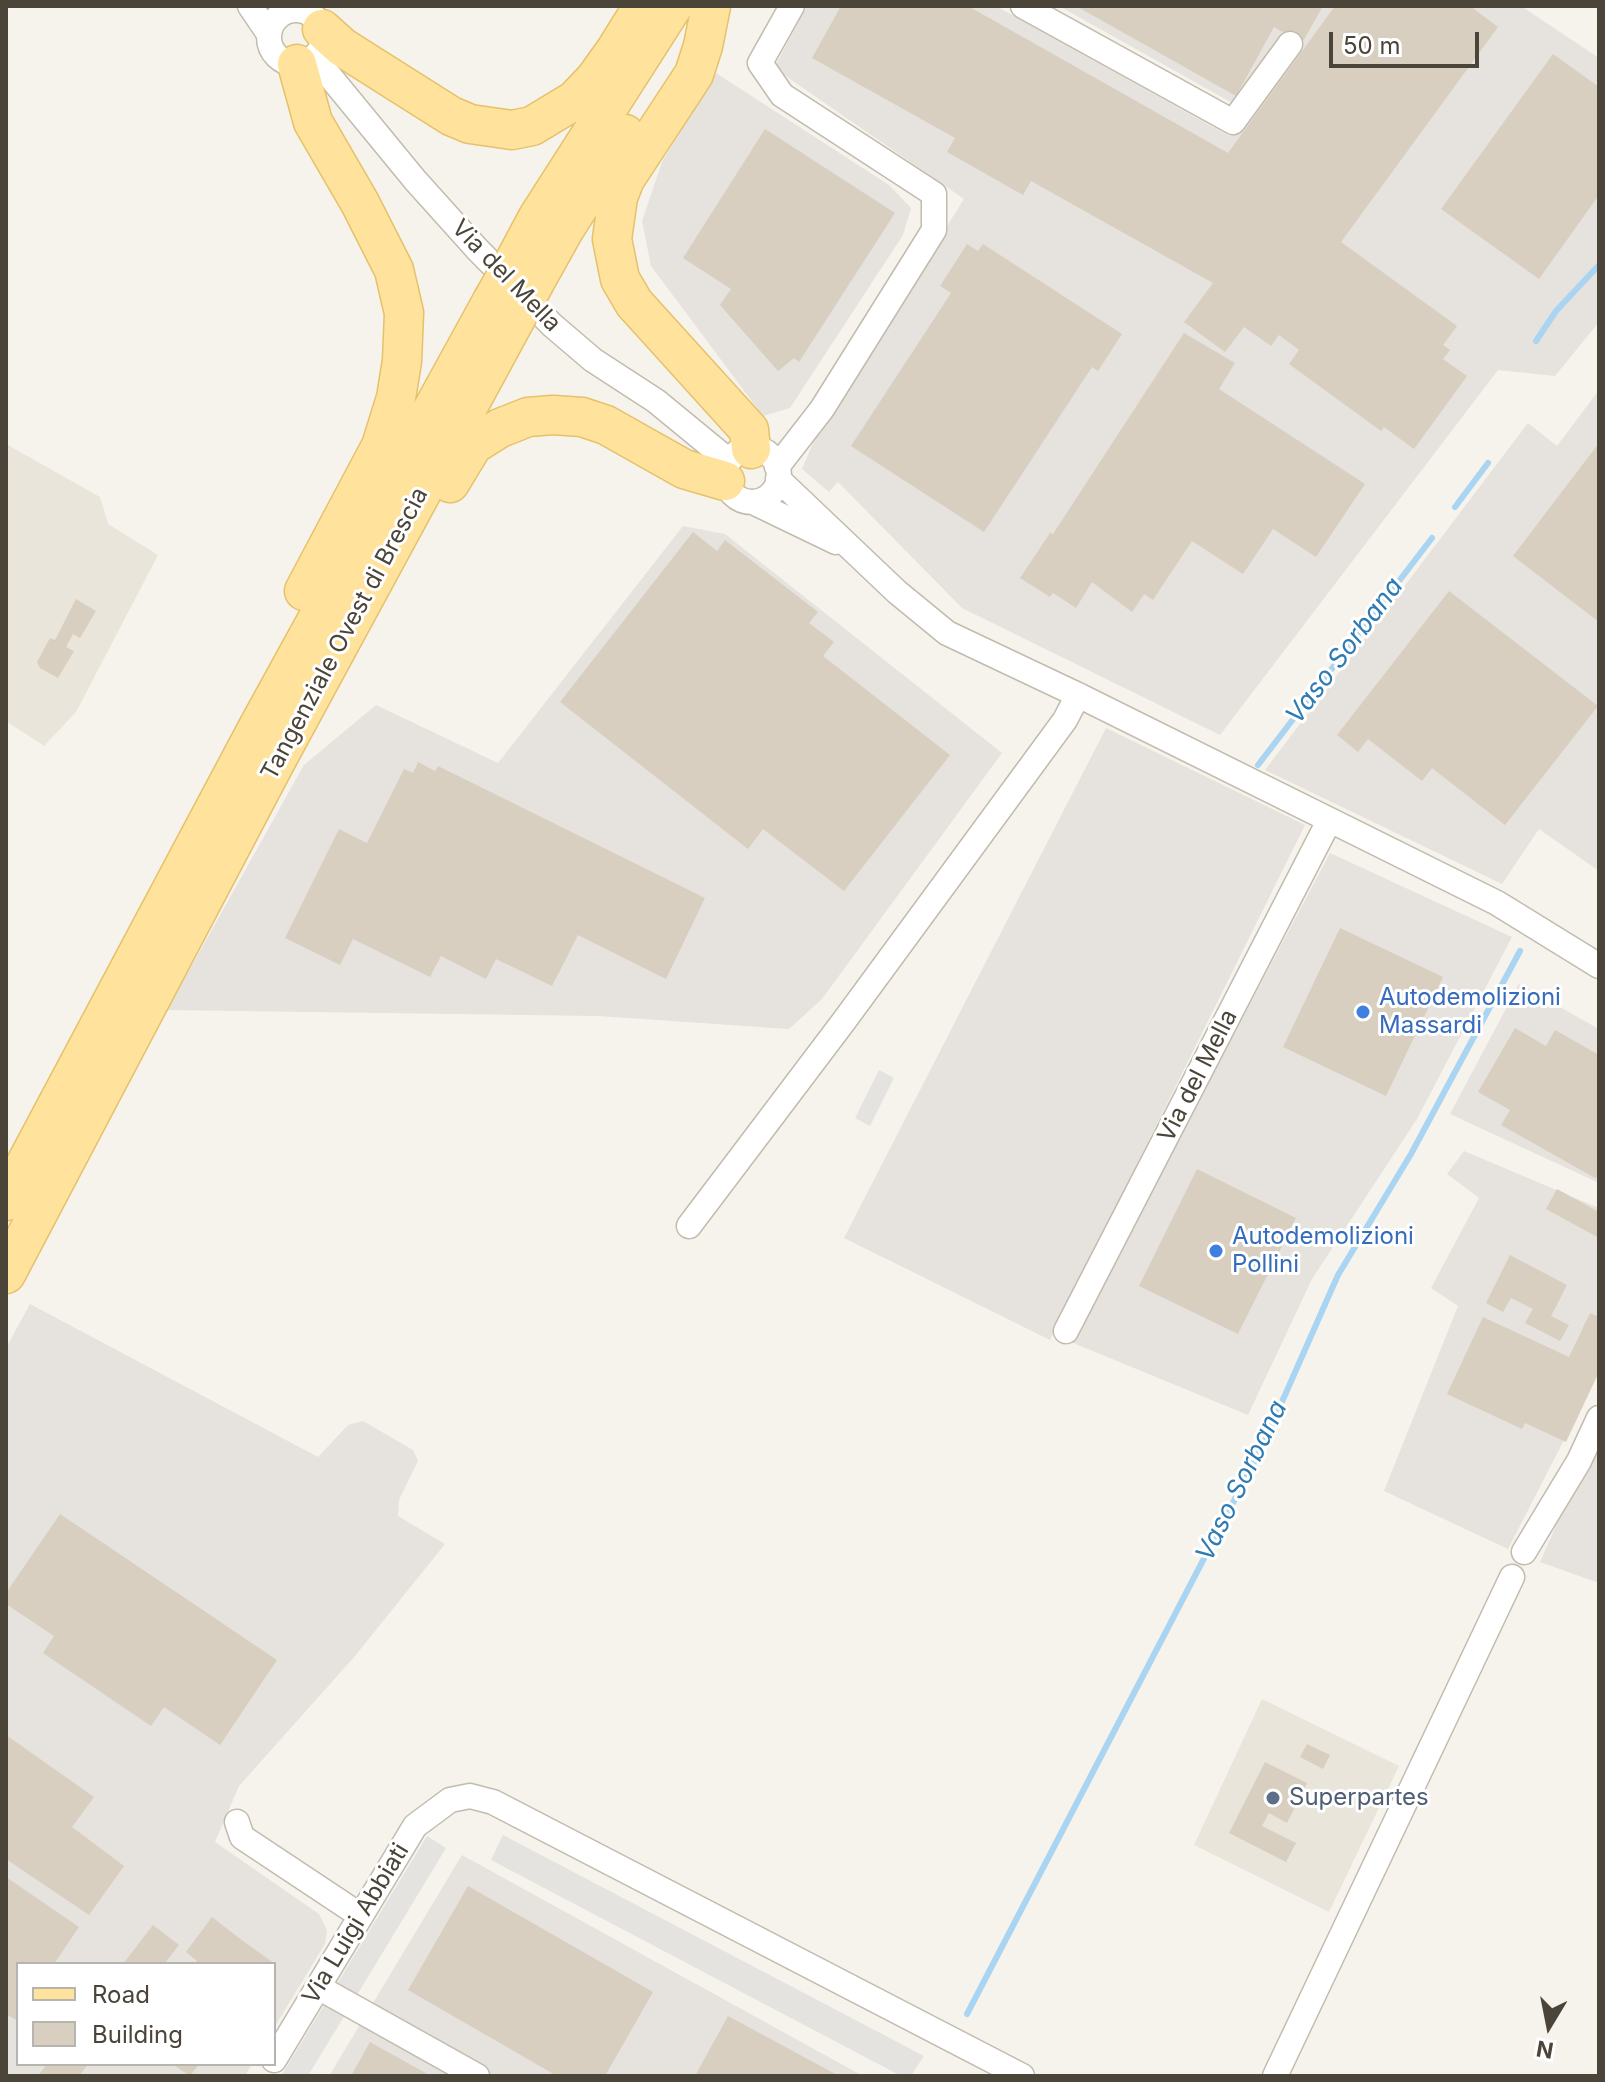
<!DOCTYPE html>
<style>
body{margin:0}
#map{position:relative;width:1605px;height:2082px;overflow:hidden;background:#f6f3ec;font-family:Inter,sans-serif}
canvas{display:block}
.frame{position:absolute;inset:0;border:8px solid #4b4439;pointer-events:none}
.legend{position:absolute;left:16px;top:1962px;width:260px;height:104px;box-sizing:border-box;background:#fff;border:2px solid #b7b4b0;margin:0;padding:10px 14px;list-style:none;font-size:24px;color:#4b4439}
.legend li{display:flex;align-items:center;gap:16px;height:40px}
.legend b{width:40px;border:2px solid #b7b4b0}
.north{position:absolute;left:1509px;top:1986px;width:80px;height:80px;-webkit-text-stroke:6px #fff;paint-order:stroke;rotate:190deg;font-size:22px;font-weight:700;line-height:32px;text-align:center;color:#4b4439}
.north::after{content:'';display:block;margin:auto;width:28px;height:36px;background:#4b4439;clip-path:polygon(50% 0,100% 100%,50% 72%,0 100%)}
.scale{position:absolute;left:1329px;top:32px;width:150px;height:36px;box-sizing:border-box;border:4px solid #4b4439;border-top:0;padding-left:10px;font-size:24px;line-height:28px;white-space:nowrap;color:#4b4439;-webkit-text-stroke:6px #fff;paint-order:stroke}
</style>
<div id="map">
<canvas width="1605" height="2082"></canvas>
<div class="frame"></div>
<ul class="legend">
<li><b style="height:10px;background:#ffe39c"></b>Road</li>
<li><b style="height:22px;background:#d8cfc1"></b>Building</li>
</ul>
<div class="north">N</div>
<div class="scale">50 m</div>
</div>
<script>
const g = document.querySelector('canvas').getContext('2d');
g.lineJoin = 'round';
function fillPath(path, color) { g.fillStyle = color; g.fill(path, 'evenodd'); }
const poly = rows => new Path2D(rows.map(r => 'M' + r).join(''));
function stroke(path, color, width, dash) { g.strokeStyle = color; g.lineWidth = width; g.lineCap = dash ? 'butt' : 'round'; g.setLineDash(dash || []); g.stroke(path); }
function label(font, color, halo, rows, align = 'center') {
  g.font = font + ' Inter,sans-serif'; g.lineWidth = 6; g.setLineDash([]); g.textBaseline = 'middle'; g.strokeStyle = halo; g.fillStyle = color; for (const [text, x, y, turn = 0] of rows) {
    g.save(); g.translate(x, y); g.rotate((+turn || 0) * Math.PI / 180); g.textAlign = isNaN(turn) ? turn : align; if (halo) g.strokeText(text, 0, 0); g.fillText(text, 0, 0); g.restore();
  }
}
fillPath(poly([
 [6,444,100,497,108,524,158,555,76,712,44,746,6,721],
 [1262,1699,1399,1766,1329,1912,1194,1845]
]), '#eae5da');
fillPath(poly([
 [807,6,996,6,1229,136,1297,46,1234,104,1059,6,1521,6,1599,58,1599,322,1555,376,1498,370,1220,735,962,608,838,482,829,492,802,469,817,434,964,199,774,68],
 [716,73,889,185,911,208,903,235,790,408,763,416,651,266,642,221,662,162],
 [1599,390,1599,871,1539,829,1502,884,1265,770,1528,423,1557,446],
 [683,526,725,534,1002,753,822,999,789,1029,598,1016,167,1010,304,765,376,705,498,763],
 [1106,728,1305,825,1050,1340,844,1238],
 [1330,853,1512,937,1417,1119,1312,1279,1248,1415,1071,1342],
 [1519,984,1599,1029,1599,1183,1450,1114],
 [1464,1151,1599,1208,1599,1372,1508,1549,1384,1491,1458,1306,1431,1288,1479,1198,1447,1174],
 [30,1304,318,1457,348,1425,363,1421,413,1450,418,1461,399,1500,398,1516,445,1544,355,1656,239,1786,215,1842,319,1914,327,1930,325,1944,274,2028,274,1964,18,1964,18,2064,252,2064,245,2076,6,2076,6,1348],
 [1599,1428,1599,1583,1540,1562],
 [462,1855,863,2076,329,2076]
]), '#e6e2dd');
fillPath(poly([
 [879,1070,894,1078,870,1126,855,1118],
 [503,1835,924,2056,911,2076,901,2076,491,1860],
 [427,1836,446,1848,308,2076,281,2076]
]), '#e5e3e0');
stroke(poly([
 [1536,341,1556,311,1599,265],
 [1455,507,1488,463],
 [1258,765,1432,538],
 [967,2014,1262,1447,1338,1275,1411,1154,1520,951]
]), '#a9d4f2', 6);
fillPath(poly([
 [841,6,968,6,1228,153,1335,6,1470,6,1498,27,1341,242,1457,326,1443,345,1450,350,1443,359,1467,376,1414,449,1384,427,1381,431,1289,364,1299,350,1279,335,1271,346,1244,327,1225,352,1184,322,1213,283,1031,181,1023,195,947,152,955,138,812,58],
 [1076,6,1323,6,1302,43,1274,27,1236,96],
 [1553,54,1599,87,1599,195,1539,279,1441,209],
 [765,129,895,213,799,362,794,358,778,371,720,305,731,289,683,258],
 [967,244,978,251,983,244,1122,334,1098,371,1092,367,984,532,851,446,951,293,940,286],
 [1184,333,1235,363,1219,389,1365,484,1316,557,1273,529,1243,574,1192,541,1153,600,1144,594,1132,612,1092,582,1076,608,1053,593,1050,597,1020,578,1050,533,1053,534],
 [1599,443,1599,622,1513,556],
 [693,532,717,551,725,540,818,612,809,623,834,642,823,656,950,755,844,891,763,829,748,849,560,702],
 [1449,591,1598,706,1505,825,1432,768,1422,781,1368,739,1358,752,1337,735],
 [76,599,96,611,80,638,73,634,66,647,74,651,58,678,40,668,37,662,50,638,55,640],
 [418,762,435,771,438,766,705,898,666,979,578,935,552,986,496,959,486,979,441,956,430,977,353,939,340,965,285,938,339,829,367,843,404,769,413,773],
 [1340,928,1443,977,1386,1096,1283,1047],
 [1515,1028,1546,1046,1555,1030,1599,1055,1599,1176,1595,1178,1501,1125,1510,1110,1478,1092],
 [1197,1169,1296,1218,1238,1334,1139,1286],
 [1557,1189,1599,1212,1599,1238,1546,1209],
 [1510,1255,1567,1285,1551,1316,1569,1325,1560,1341,1525,1323,1533,1309,1511,1298,1503,1312,1486,1303],
 [1590,1313,1599,1317,1599,1372,1566,1442,1525,1423,1522,1429,1447,1394,1483,1317,1569,1357],
 [60,1514,277,1660,220,1745,164,1707,151,1726,43,1653,54,1636,6,1604,6,1593],
 [6,1735,94,1797,72,1827,124,1866,89,1915,6,1859],
 [1307,1744,1330,1755,1323,1769,1300,1757],
 [1265,1762,1307,1783,1287,1823,1269,1813,1262,1826,1296,1843,1286,1862,1229,1833],
 [6,1877,79,1927,54,1964,18,1964,18,2017,16,2020,6,2014],
 [468,1886,653,1992,605,2076,557,2076,408,1990],
 [212,1917,239,1938,275,1964,195,1964,197,1961,186,1952],
 [153,1925,179,1945,164,1964,123,1964],
 [728,2016,839,2076,695,2076],
 [370,2042,431,2076,351,2076],
 [47,2064,88,2064,79,2076,38,2076],
 [172,2064,199,2064,190,2076]
]), '#d8cfc1');
const street = poly([
 [250,6,269,34],
 [1023,6,1233,122,1290,44],
 '269 37a27 27 0 1 1 54 0a27 27 0 1 1-54 0Z',
 [314,57,415,180,477,249,552,325,593,360,656,401,729,461],
 '725 475a27 27 0 1 1 54 0a27 27 0 1 1-54 0Z',
 [777,467,822,409,934,230,934,194,782,95,760,63,792,6],
 [778,479,897,592,947,633,1078,695,1497,903,1599,966],
 [753,502,836,542],
 [689,1226,844,1021,1065,720,1078,695],
 [1066,1331,1329,821],
 [1524,1552,1579,1461,1599,1418],
 [237,1822,242,1837,361,1916],
 [318,1987,477,2076],
 [274,2060,415,1826,450,1800,470,1796,493,1802,1022,2076],
 [1275,2076,1512,1577]
]);
const primary = poly([
 [711,6,703,46,694,74,625,179,618,197,612,239,620,279,634,303,749,430,751,449],
 [322,29,342,47,451,116,470,124,512,130,532,126,575,100,595,79,615,51,643,6],
 [297,64,313,122,360,203,394,270,404,313,402,361,396,398,381,446,304,591],
 [514,262,538,217,673,6],
 [535,282,564,230,625,134],
 [450,483,473,445,500,428,528,417,553,415,582,417,606,425,684,469,725,481],
 [6,1201,257,729,492,301],
 [6,1274,276,761,515,320]
]);
stroke(street, '#c2bbae', 27);
stroke(primary, '#e6c16a', 41);
stroke(street, '#fff', 24);
stroke(primary, '#ffe39c', 38);
const primaryBridge = poly([
 [492,301,514,262],
 [515,320,535,282]
]);
stroke(primaryBridge, '#e6c16a', 41, []);
stroke(primaryBridge, '#ffe39c', 38);
for (const [x, y, r, color] of [
 [1363,1012,8,"#3f7fe0"],
 [1216,1251,8,"#3f7fe0"],
 [1273,1798,8,"#5c6f8a"]
]) { const dot = new Path2D(); dot.arc(x, y, r, 0, 2 * Math.PI); g.fillStyle = color; g.fill(dot); stroke(dot, '#fff', 3); }
label('24px', '#4b4439', '#fff', [
 ["Via del Mella",506,276,46],
 ["Tangenziale Ovest di Brescia",345,634,-62],
 ["Via del Mella",1198,1076,-63],
 ["Via Luigi Abbiati",356,1924,-59]
]);
label('24px', '#366cbe', '#fff', [
 ["Autodemolizioni",1379,998],
 ["Massardi",1379,1026],
 ["Autodemolizioni",1232,1237],
 ["Pollini",1232,1265]
], 'left');
label('24px', '#4e5e75', '#fff', [
 ["Superpartes",1289,1798]
], 'left');
label('italic 26px', '#2e7ab2', '#fff', [
 ["Vaso Sorbana",1345,651,-53],
 ["Vaso Sorbana",1242,1481,-64]
]);
</script>
